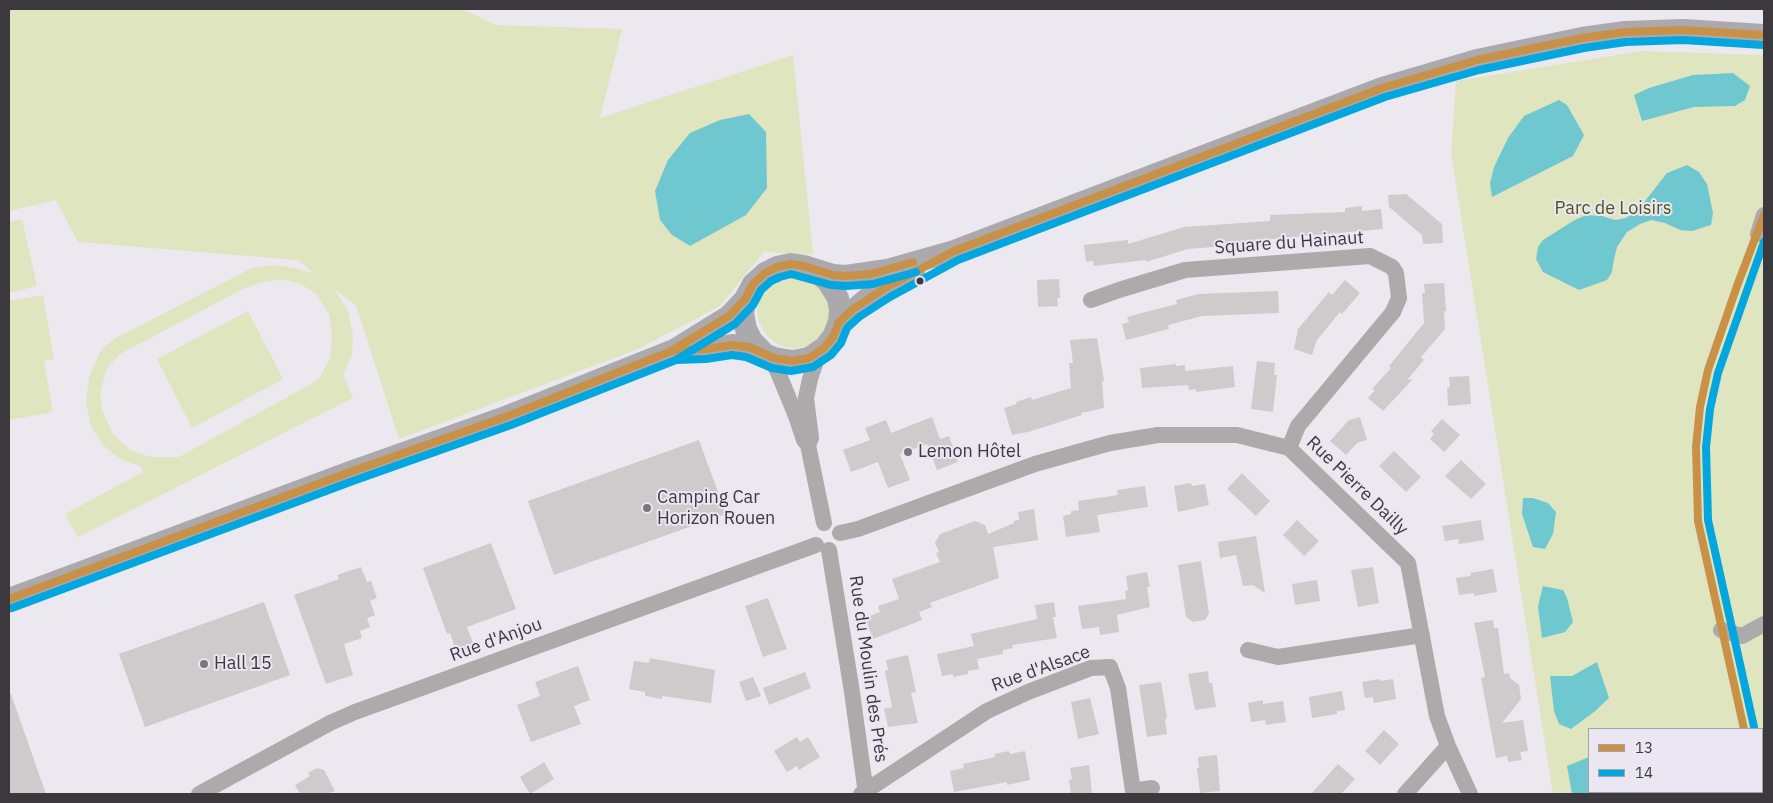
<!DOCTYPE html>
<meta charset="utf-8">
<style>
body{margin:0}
#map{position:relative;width:1773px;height:803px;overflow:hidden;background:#ebe9ef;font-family:"IBM Plex Sans",sans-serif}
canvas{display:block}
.frame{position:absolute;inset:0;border:10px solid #3b393e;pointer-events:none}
.legend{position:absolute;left:1588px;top:728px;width:175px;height:65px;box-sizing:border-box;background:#eae6f2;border:1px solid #a4a1aa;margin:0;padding:6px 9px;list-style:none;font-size:15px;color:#3b393e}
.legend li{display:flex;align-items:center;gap:10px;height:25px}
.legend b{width:25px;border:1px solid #a4a1aa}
</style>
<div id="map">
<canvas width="1773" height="803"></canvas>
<div class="frame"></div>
<ul class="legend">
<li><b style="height:6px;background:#c99148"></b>13</li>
<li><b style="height:6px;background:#03a6de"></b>14</li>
</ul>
</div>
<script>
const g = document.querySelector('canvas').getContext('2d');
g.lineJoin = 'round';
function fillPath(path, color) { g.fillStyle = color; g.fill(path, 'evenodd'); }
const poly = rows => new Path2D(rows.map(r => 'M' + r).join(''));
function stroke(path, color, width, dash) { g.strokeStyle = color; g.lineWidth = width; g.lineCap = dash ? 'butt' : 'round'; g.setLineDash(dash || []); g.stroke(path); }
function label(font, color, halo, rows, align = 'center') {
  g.font = font + ' "IBM Plex Sans",sans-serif'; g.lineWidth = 4; g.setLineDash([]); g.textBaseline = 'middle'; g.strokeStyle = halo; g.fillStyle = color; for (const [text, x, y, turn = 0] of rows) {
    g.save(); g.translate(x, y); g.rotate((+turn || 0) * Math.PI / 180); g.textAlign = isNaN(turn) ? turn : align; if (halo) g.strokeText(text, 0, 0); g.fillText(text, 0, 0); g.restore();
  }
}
fillPath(poly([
 [9,9,462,9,496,25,622,29,600,118,793,55,813,255,764,252,720,306,638,349,399,439,356,305,334,289,348,310,353,335,352,356,343,374,353,398,78,537,65,514,143,472,141,466,122,460,104,446,91,427,86,401,89,377,101,350,114,339,252,268,274,265,295,268,315,274,298,260,78,242,56,200,9,211],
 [281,279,301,284,317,295,329,314,332,336,330,359,318,380,179,457,151,457,130,450,113,434,102,410,100,393,107,368,120,354,237,292,259,283],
 [1641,51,1764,55,1764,794,1553,794,1451,153,1456,81],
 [1589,729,1762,729,1762,792,1589,792],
 [22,219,37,286,9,293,9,222],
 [784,274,808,275,832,301,829,326,814,342,804,347,793,348,782,346,772,340,764,332,759,322,757,311,759,299,764,288,773,279],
 [43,295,54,359,44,361,53,412,9,420,9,301],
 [248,311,283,379,192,428,157,359]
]), '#dee5bf');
fillPath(poly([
 [1733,73,1750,86,1745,100,1735,106,1694,107,1642,121,1634,95,1649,88,1693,75],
 [1559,100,1567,105,1584,135,1573,156,1492,197,1490,183,1494,167,1508,138,1524,116],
 [749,114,766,132,767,188,746,215,690,246,672,235,660,220,655,191,668,160,690,133,720,120],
 [1687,165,1699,172,1707,184,1713,213,1711,225,1692,231,1680,230,1665,223,1651,220,1640,224,1627,232,1617,247,1614,259,1612,272,1607,280,1579,290,1543,272,1536,259,1538,247,1543,240,1573,221,1586,215,1602,216,1615,220,1626,218,1638,210,1667,173],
 [1523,498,1533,498,1548,503,1556,512,1553,534,1545,549,1533,547,1522,514],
 [1543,586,1563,590,1567,598,1573,622,1565,632,1542,638,1538,606],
 [1597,662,1609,698,1594,712,1571,729,1559,724,1554,711,1550,676,1572,676],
 [1589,757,1589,792,1615,792,1610,794,1572,794,1567,766]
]), '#6fc8d0');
fillPath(poly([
 [1406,194,1442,224,1443,243,1423,244,1422,235,1389,207,1388,195],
 [1362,206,1362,211,1381,209,1383,229,1262,240,1263,243,1188,249,1146,262,1146,260,1094,266,1093,261,1086,262,1084,245,1128,240,1128,244,1184,227,1270,221,1270,215,1345,212,1345,208],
 [1059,279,1060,298,1057,298,1058,306,1038,307,1037,280],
 [1345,280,1360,293,1342,314,1340,312,1317,340,1312,355,1294,349,1298,329,1329,292,1332,295],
 [1444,283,1446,311,1444,311,1445,329,1421,357,1424,360,1407,380,1413,379,1383,411,1368,398,1375,390,1372,389,1391,368,1389,366,1424,323,1422,293,1425,293,1424,284],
 [1278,291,1279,313,1202,316,1168,325,1169,329,1126,340,1122,324,1129,322,1127,317,1177,304,1176,300,1198,294],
 [1097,338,1104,381,1102,381,1104,408,1081,413,1082,415,1028,432,1012,435,1004,408,1017,404,1016,402,1031,397,1032,400,1071,388,1069,363,1073,363,1070,340],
 [1257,361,1275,363,1274,375,1277,375,1273,412,1251,409],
 [1176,364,1176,366,1185,365,1185,371,1233,366,1235,387,1196,392,1196,389,1189,390,1188,385,1142,388,1140,368],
 [1469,376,1471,404,1448,406,1447,388,1450,387,1449,377],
 [932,417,940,439,949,436,958,462,937,470,927,444,900,454,910,480,888,488,878,462,851,472,843,450,870,440,865,428,886,420,891,433],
 [1360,417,1367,440,1357,443,1346,455,1330,441,1349,420],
 [1442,419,1460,435,1444,452,1430,439,1434,434,1431,431],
 [699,440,726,514,554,575,528,501],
 [1394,451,1421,477,1406,492,1379,466],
 [1461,460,1486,484,1471,499,1445,476],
 [1242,473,1270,501,1256,516,1227,489],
 [1191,483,1192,486,1205,484,1209,505,1178,512,1174,486],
 [1145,486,1148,507,1097,515,1100,532,1066,537,1063,516,1071,514,1071,511,1079,510,1078,501,1118,495,1117,490],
 [1034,509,1038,540,993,547,999,578,930,603,932,607,919,612,922,620,873,639,865,618,880,612,878,606,899,599,892,579,940,562,936,553,939,552,935,543,940,534,975,521,985,525,988,534,1014,523,1014,521,1019,520,1018,512],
 [1297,520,1319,541,1304,556,1283,535],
 [1481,520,1484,540,1459,544,1458,539,1445,541,1442,526],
 [1256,536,1265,593,1253,585,1243,586,1236,555,1220,558,1218,542],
 [491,543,516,609,467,627,476,651,458,657,450,633,447,634,423,568],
 [1201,561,1209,613,1205,620,1193,622,1186,617,1178,565],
 [361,567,367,582,371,581,377,598,370,601,375,615,367,618,370,627,360,631,362,638,344,644,353,675,326,684,294,595,339,579,337,575],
 [1373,567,1379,603,1358,607,1351,570],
 [1493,569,1497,592,1474,596,1474,593,1459,595,1456,578,1471,576,1470,573],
 [1147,572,1150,587,1147,587,1150,607,1117,615,1119,632,1100,635,1099,627,1082,629,1078,606,1126,599,1125,591,1128,590,1126,576],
 [1317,580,1320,601,1295,605,1292,584],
 [768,598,787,649,763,657,745,606],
 [264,602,290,675,145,727,119,654],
 [1054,602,1056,617,1053,617,1057,638,1012,645,1013,648,1003,650,1003,654,977,659,979,669,968,671,968,674,953,677,953,674,942,676,937,654,974,646,971,634,1037,619,1035,605],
 [1493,620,1494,628,1498,628,1504,674,1509,673,1510,678,1519,685,1521,699,1502,723,1523,720,1528,751,1520,752,1522,760,1508,762,1507,756,1496,758,1481,678,1485,677,1474,623],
 [908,655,916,692,911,693,918,723,888,727,884,709,892,707,885,671,888,670,886,660],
 [650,658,715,670,711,703,662,696,662,699,645,696,645,692,629,689,634,661,649,663],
 [578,666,590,700,574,706,581,724,531,742,517,705,540,696,535,682],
 [1208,671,1209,683,1212,683,1216,707,1195,710,1188,674],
 [805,672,811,688,769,705,763,688],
 [753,677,761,696,746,701,739,682],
 [1380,679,1380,681,1393,679,1396,699,1374,703,1373,697,1365,698,1362,682],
 [1161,682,1167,717,1165,720,1167,734,1147,737,1139,685],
 [1342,691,1345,710,1337,711,1337,714,1312,718,1309,697],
 [9,694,11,694,46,794,9,794],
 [1090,698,1099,734,1078,739,1071,702],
 [1263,700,1263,704,1283,701,1286,722,1266,725,1265,720,1251,722,1248,703],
 [1384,730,1399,744,1380,765,1365,751],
 [797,737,800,742,808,737,820,757,799,770,797,766,787,772,774,751],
 [1009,751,1010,754,1025,751,1030,780,1007,785,1007,782,954,792,950,771,964,768,963,764,995,757,994,754],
 [1217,755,1220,791,1200,793,1197,768,1199,768,1198,757],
 [544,762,554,779,530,794,520,777],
 [1338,764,1355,779,1341,794,1311,794],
 [1089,765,1092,794,1071,794,1069,780,1072,779,1070,768],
 [317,768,324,770,335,791,326,794,300,794,295,785,310,776,308,773]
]), '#cdcbcc');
stroke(poly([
 [1758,234,1764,215],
 [1091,300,1119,290,1185,270,1370,256,1392,267,1396,273,1399,298,1393,312,1298,426,1289,448],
 [767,354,777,370,796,416,804,440,808,445,824,523],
 [809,443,811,438,806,398,810,379,816,361,823,349],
 [840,533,858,529,1035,464,1110,443,1158,435,1237,435,1289,448,1408,563,1437,716,1448,746,1470,794],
 [829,550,852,692,866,794],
 [1721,630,1742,636,1764,624],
 [1248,650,1278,657,1422,635],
 [199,794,330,723,355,712,816,545],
 [861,794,987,711,1028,692,1091,668,1110,667,1118,688,1133,791,1152,788],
 [1405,794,1448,746]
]), '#acaaab', 16);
stroke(poly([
 [745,299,743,314,746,329,752,341,762,351],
 [839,322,868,298,914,272],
 [676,350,706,349,732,345,749,347,774,358,793,361,809,358,824,348,833,337,839,322,840,309,838,298,828,282,816,271],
 [9,599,350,472,508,416,674,350,729,316,745,299,753,284,765,273,777,267,791,264,804,266,833,275,846,276,887,270,954,251,1382,88,1477,60,1582,38,1625,32,1683,30,1764,35]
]), '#aba9ac', 22);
stroke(poly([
 [671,351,729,316,745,299,753,284,765,273,777,267,791,264,804,266,833,275,846,276,871,274,913,262],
 [9,599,350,472,508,416,674,350,706,349,732,345,749,347,774,358,793,361,809,358,824,348,833,337,839,322,853,309,885,288,954,251,1382,88,1477,60,1582,38,1625,32,1683,30,1764,35],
 [1744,729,1698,521,1696,447,1700,407,1708,370,1737,286,1764,215]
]), '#c99148', 8);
stroke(poly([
 [676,360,735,324,753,305,761,290,771,281,780,277,791,274,831,285,846,286,873,284,916,272],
 [12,608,353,481,511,425,676,360,706,359,732,355,746,357,772,368,791,371,813,367,831,355,841,343,847,328,859,317,890,297,958,260,1385,97,1479,70,1584,48,1626,42,1683,40,1763,45],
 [1754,727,1708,520,1706,447,1710,409,1718,373,1764,242]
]), '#03a6de', 8);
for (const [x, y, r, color] of [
 [920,281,4.5,"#3b393e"],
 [908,452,5,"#79777c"],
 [647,508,5,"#79777c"],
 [204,664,5,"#79777c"]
]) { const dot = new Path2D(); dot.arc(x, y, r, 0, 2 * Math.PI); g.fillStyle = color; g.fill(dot); stroke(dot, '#eae6f2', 2); }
label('18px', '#4e561a', '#eae6f2', [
 ["Parc de Loisirs",1613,209]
]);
label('18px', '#3b393e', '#eae6f2', [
 ["Square du Hainaut",1289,243,-4],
 ["Rue Pierre Dailly",1357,486,44],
 ["Rue d'Anjou",496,640,-20],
 ["Rue du Moulin des Prés",868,669,82],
 ["Rue d'Alsace",1041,669,-20]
]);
label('18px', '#3b393e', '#eae6f2', [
 ["Lemon Hôtel",918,452],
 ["Camping Car",657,498],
 ["Horizon Rouen",657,519],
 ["Hall 15",214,664]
], 'left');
</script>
